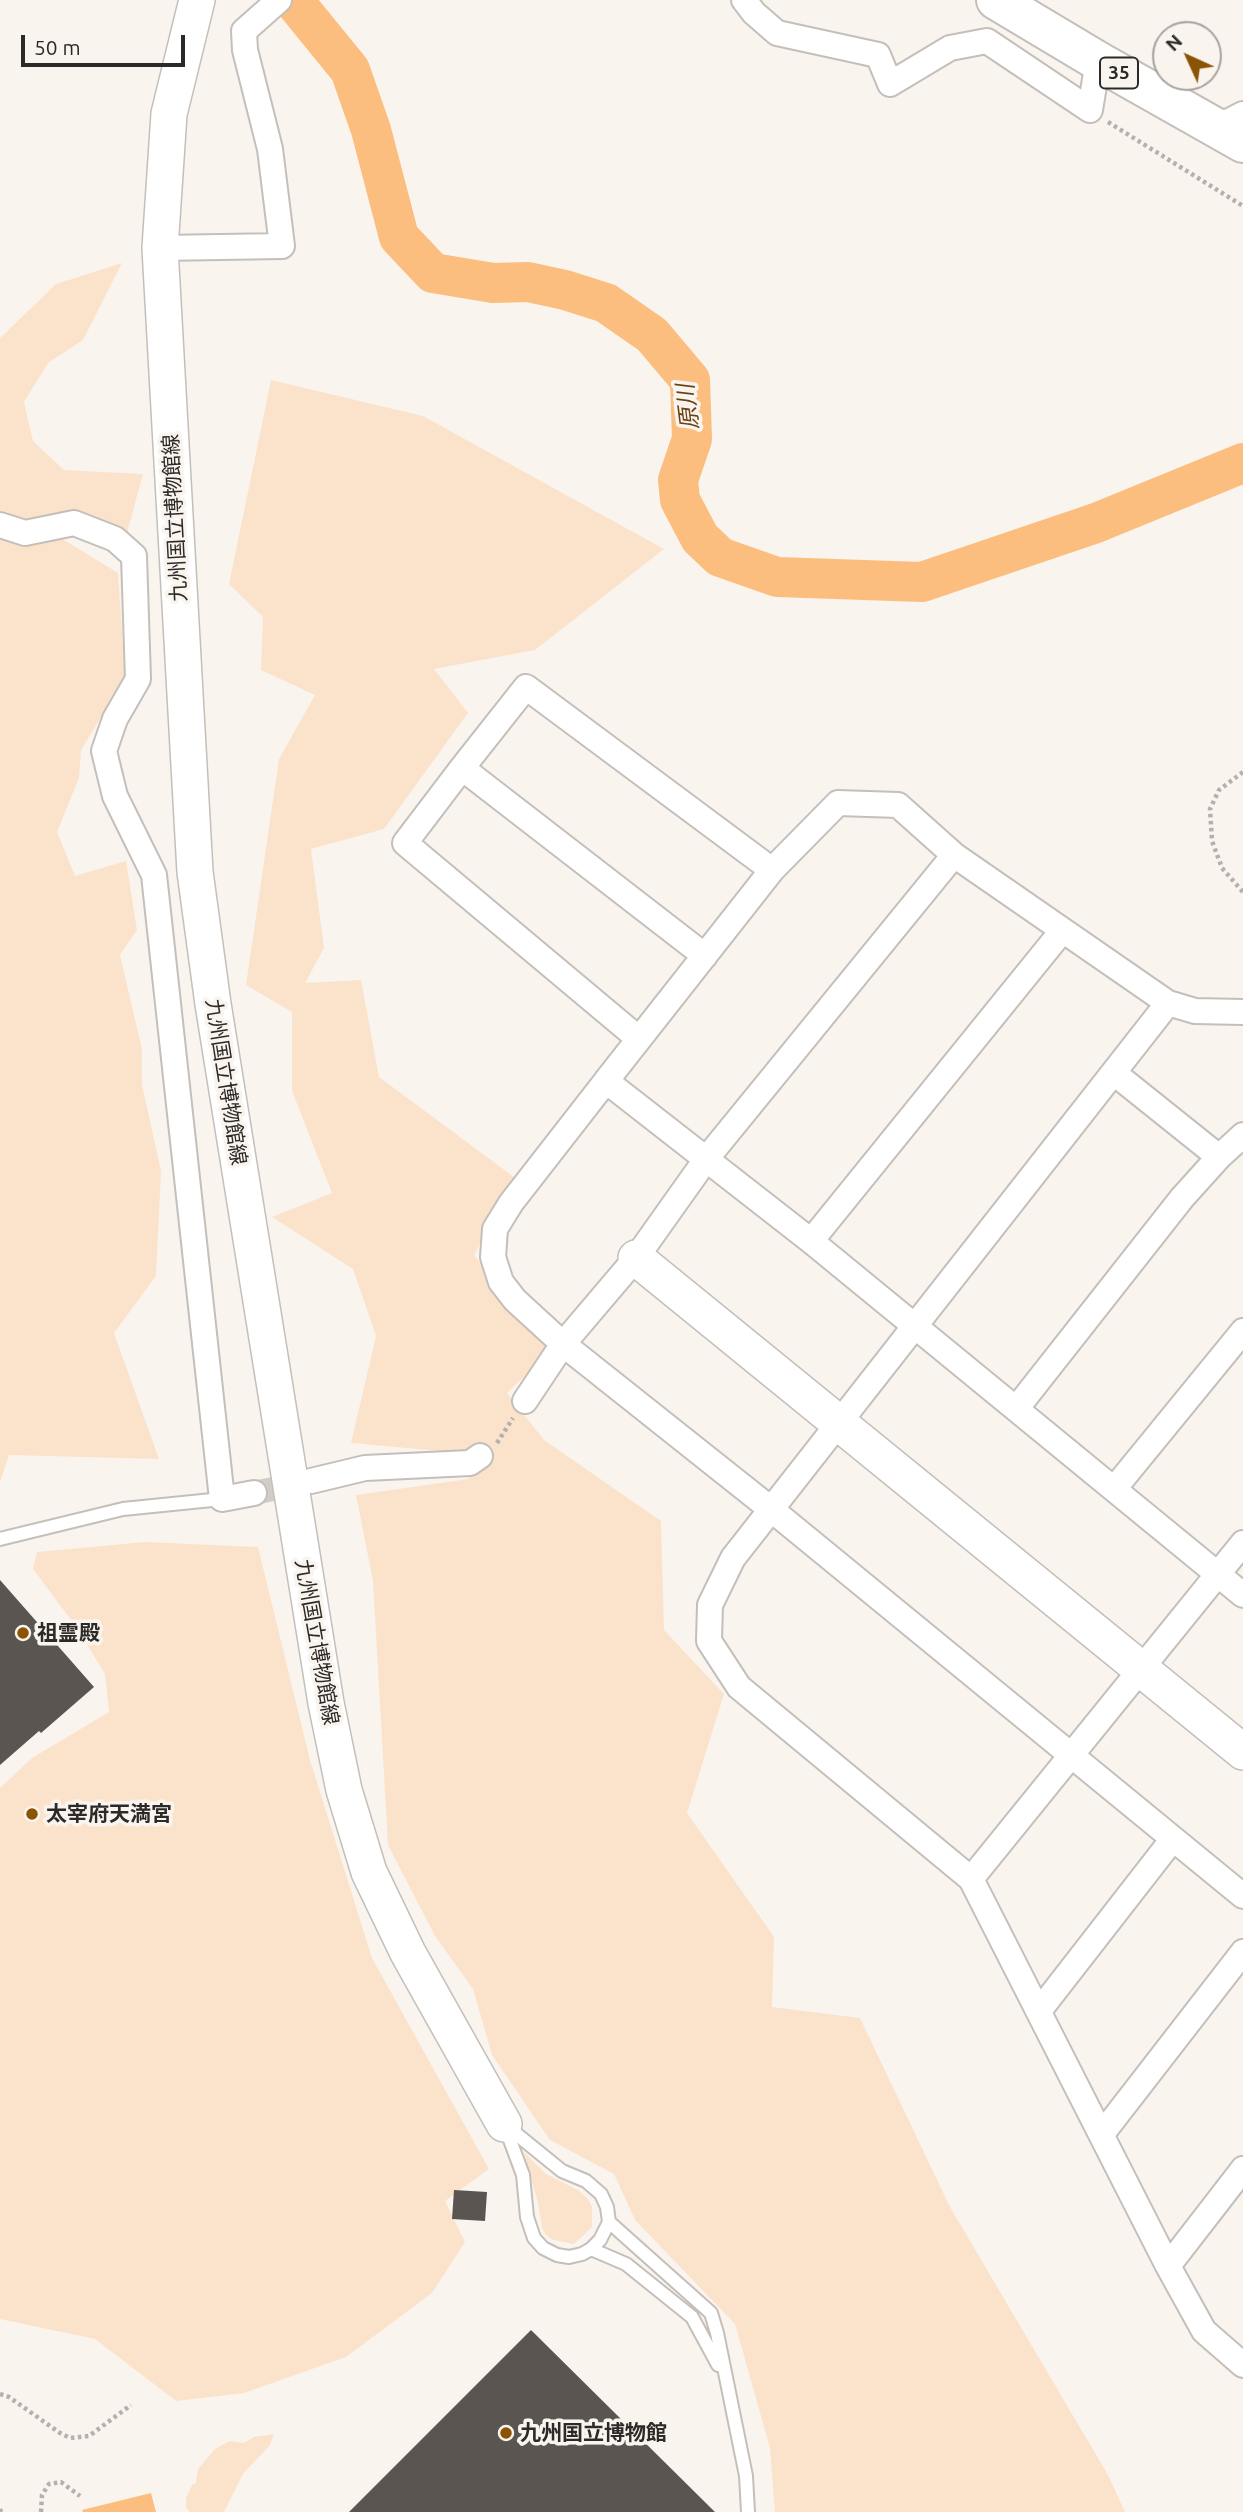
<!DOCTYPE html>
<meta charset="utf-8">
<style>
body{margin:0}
#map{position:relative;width:1243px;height:2512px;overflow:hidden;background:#faf4ef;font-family:Ubuntu,sans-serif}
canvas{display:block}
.north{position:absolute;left:1152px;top:21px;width:70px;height:70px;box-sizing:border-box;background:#faf4ef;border:2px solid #a8a39f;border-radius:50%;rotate:315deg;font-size:19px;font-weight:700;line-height:28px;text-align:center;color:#2c2a28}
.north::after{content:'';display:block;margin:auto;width:24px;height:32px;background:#8a5404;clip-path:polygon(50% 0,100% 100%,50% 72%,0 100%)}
.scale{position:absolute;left:21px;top:35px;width:164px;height:32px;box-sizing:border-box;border:4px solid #2c2a28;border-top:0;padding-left:9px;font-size:21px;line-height:24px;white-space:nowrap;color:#2c2a28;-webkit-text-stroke:5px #faf4ef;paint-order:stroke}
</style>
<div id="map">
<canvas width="1243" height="2512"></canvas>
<div class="north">N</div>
<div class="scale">50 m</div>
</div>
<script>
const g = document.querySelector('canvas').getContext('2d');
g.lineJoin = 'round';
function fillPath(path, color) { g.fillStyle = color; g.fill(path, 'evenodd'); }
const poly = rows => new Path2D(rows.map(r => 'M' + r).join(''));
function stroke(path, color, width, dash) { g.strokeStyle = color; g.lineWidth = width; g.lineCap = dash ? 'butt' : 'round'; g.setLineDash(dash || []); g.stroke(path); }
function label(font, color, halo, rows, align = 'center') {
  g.font = font + ' Ubuntu,"Noto Sans JP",sans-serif'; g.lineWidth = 7; g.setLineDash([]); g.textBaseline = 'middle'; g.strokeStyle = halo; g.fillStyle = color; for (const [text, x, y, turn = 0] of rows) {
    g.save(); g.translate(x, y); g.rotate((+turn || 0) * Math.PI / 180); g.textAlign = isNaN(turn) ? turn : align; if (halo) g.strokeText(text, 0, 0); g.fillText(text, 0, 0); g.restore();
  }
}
fillPath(poly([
 [122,263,83,340,48,363,24,402,33,441,64,470,143,474,127,533,22,525,0,518,0,338,56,284],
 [271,380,423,416,664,549,535,650,434,669,468,713,384,829,311,849,324,948,305,983,361,980,379,1077,514,1177,474,1255,552,1350,507,1393,544,1440,661,1521,664,1630,724,1694,687,1813,774,1937,772,2007,860,2018,950,2207,1108,2475,1125,2512,775,2512,770,2448,735,2324,635,2220,614,2174,550,2140,492,2055,473,1989,435,1936,388,1845,373,1581,356,1495,468,1479,483,1455,351,1443,376,1336,353,1269,272,1217,332,1193,292,1091,292,1012,246,985,279,759,315,695,261,670,263,617,229,584],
 [0,533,64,540,118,573,125,677,81,750,79,778,57,832,75,876,126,861,137,930,120,955,142,1049,142,1085,161,1171,156,1276,114,1333,159,1459,9,1455,0,1482],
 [145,1542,258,1547,310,1760,372,1958,489,2169,445,2201,465,2242,432,2293,346,2357,244,2393,176,2401,95,2339,0,2319,0,1788,32,1758,109,1712,105,1674,77,1628,33,1569,37,1552],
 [524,2152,546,2174,578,2190,588,2199,592,2207,592,2227,574,2244,553,2240,546,2235,542,2228,538,2203],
 [274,2434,270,2445,243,2474,224,2512,190,2512,186,2508,186,2498,192,2485,196,2483,198,2469,215,2449,230,2441,244,2443,254,2437]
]), '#fbe3cb');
fillPath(poly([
 [151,2493,156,2512,83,2512,82,2510]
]), '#fbbe7e');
stroke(poly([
 [293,0,350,70,371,130,399,237,433,273,493,283,528,282,565,290,606,303,652,335,690,380,692,439,678,480,680,500,700,538,720,557,777,577,922,582,1096,523,1243,463]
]), '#fbbe7e', 40);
fillPath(poly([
 [0,1580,94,1687,41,1733,39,1731,0,1765],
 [454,2190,487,2192,485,2221,452,2219],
 [531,2330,715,2512,349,2512]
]), '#5a5551');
stroke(poly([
 [254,1493,307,1482]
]), '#d1ccc7', 24, [24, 12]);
const lane = poly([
 [0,1539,123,1509,222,1499],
 [504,2124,562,2171,586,2181,601,2194,607,2207,609,2222,600,2240,591,2249,582,2254,569,2257,557,2255,543,2248,534,2238,527,2217,523,2175,504,2124],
 [609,2222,711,2313,717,2333,746,2476,748,2512],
 [591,2249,626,2264,692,2317,718,2365]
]);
const street = poly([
 [744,0,754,13,777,33,878,55,890,84,950,48,987,41,1090,110,1098,61],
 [1216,128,1243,114],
 [160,248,282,246,270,149,245,50,244,31,279,0],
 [0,525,25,533,74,523,115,539,134,556,138,679,115,719,104,751,115,796,154,875,222,1499,254,1493],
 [462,768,705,956],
 [1168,1003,733,1558,710,1605,709,1641,739,1687,971,1879,1168,2266,1204,2331,1243,2365],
 [1243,1012,1195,1011,1168,1003,954,855,898,805,838,803,772,870,606,1081,811,1241,1243,1595],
 [639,1039,405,843,462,768,526,687,772,870],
 [1114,1073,1219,1157],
 [606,1081,511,1203,495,1229,493,1257,501,1282,515,1300,563,1344,772,1510,1243,1896],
 [811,1241,1062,931],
 [525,1401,563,1344,636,1258,707,1158,954,855],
 [1016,1409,1182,1198,1219,1157,1243,1135],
 [311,1481,365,1468,470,1463,480,1456],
 [1114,1489,1243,1331],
 [971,1879,1243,1543],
 [1039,2011,1172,1840],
 [1102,2134,1243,1952],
 [1168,2266,1243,2169]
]);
const secondary = poly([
 [197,0,169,114,160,248,195,872,213,1004,326,1703,344,1790,369,1872,408,1953,504,2124],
 [636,1258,1243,1752]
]);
const primary = poly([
 [996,0,1098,61,1243,143]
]);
stroke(lane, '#c4bfba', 16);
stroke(street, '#c4bfba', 28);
stroke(secondary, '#c4bfba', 38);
stroke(primary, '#c4bfba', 42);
stroke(poly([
 [1108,122,1243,206],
 [1243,772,1219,790,1210,809,1212,841,1222,868,1243,892],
 [497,1443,513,1418],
 [0,2394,9,2397,60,2433,70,2438,89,2436,131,2405],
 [0,2509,1,2512],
 [41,2512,42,2495,49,2484,61,2482,80,2496]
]), '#b5b0ac', 4.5, [3.5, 3.5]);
stroke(lane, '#fff', 12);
stroke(street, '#fff', 24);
stroke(secondary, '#fff', 35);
stroke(primary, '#fff', 38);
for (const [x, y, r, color] of [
 [23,1633,7,"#8a5404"],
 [32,1814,7,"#8a5404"],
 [506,2433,7,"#8a5404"]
]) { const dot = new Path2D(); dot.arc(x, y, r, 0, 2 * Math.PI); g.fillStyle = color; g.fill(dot); stroke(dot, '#faf4ef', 2.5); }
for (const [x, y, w] of [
 [1119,73,38]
]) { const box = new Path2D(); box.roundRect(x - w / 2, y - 15.5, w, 31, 5); g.fillStyle = '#faf4ef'; g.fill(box); stroke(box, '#2c2a28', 2); }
label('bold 19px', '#2c2a28', null, [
 ["35",1119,73]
]);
label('21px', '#2c2a28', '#faf4ef', [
 ["九州国立博物館線",175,518,-93],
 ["九州国立博物館線",226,1082,81],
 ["九州国立博物館線",317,1642,80]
]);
label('bold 21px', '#2c2a28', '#faf4ef', [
 ["祖霊殿",37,1633],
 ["太宰府天満宮",46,1814],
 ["九州国立博物館",520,2433]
], 'left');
label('italic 23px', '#6a4211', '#faf4ef', [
 ["原川",688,407,-97]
]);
</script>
